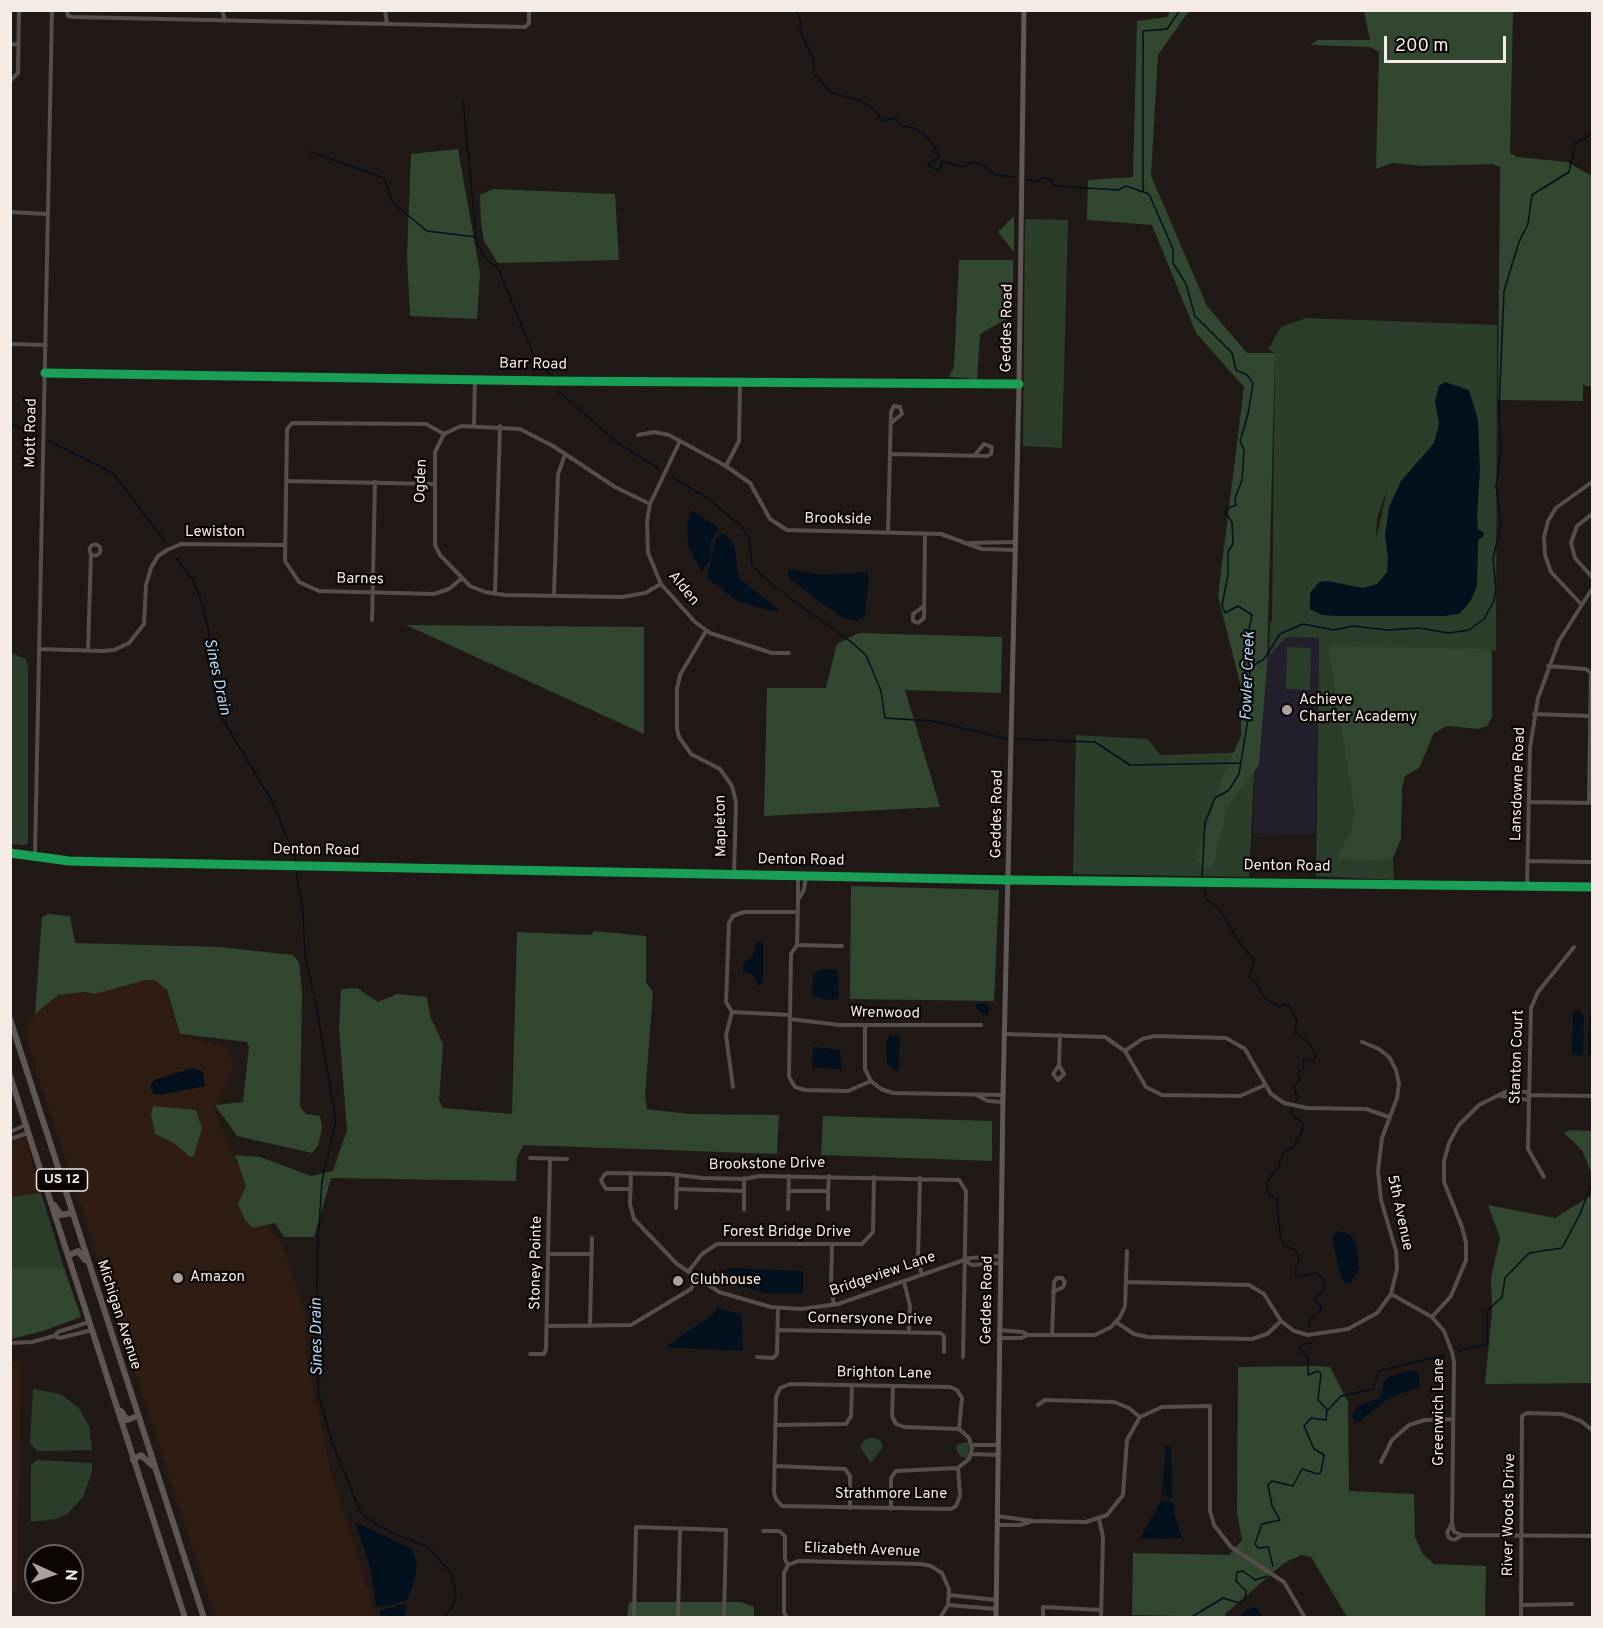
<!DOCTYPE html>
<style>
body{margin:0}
#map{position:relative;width:1603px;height:1628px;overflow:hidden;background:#211915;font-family:Overpass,sans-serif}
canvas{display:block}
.frame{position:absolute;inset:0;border:12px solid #f5eae4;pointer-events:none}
.north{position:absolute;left:24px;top:1544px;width:60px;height:60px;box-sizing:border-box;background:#0b0503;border:2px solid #69615d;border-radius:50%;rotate:93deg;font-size:16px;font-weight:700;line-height:24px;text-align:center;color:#f5eae4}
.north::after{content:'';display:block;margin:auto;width:21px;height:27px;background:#aba19c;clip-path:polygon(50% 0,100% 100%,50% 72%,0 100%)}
.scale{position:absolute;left:1384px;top:36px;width:122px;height:27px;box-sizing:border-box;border:3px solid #f5eae4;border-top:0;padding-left:8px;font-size:18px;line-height:21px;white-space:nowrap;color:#f5eae4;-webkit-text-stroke:4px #0b0503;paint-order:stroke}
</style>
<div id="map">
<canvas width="1603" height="1628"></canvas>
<div class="frame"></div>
<div class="north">N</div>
<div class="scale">200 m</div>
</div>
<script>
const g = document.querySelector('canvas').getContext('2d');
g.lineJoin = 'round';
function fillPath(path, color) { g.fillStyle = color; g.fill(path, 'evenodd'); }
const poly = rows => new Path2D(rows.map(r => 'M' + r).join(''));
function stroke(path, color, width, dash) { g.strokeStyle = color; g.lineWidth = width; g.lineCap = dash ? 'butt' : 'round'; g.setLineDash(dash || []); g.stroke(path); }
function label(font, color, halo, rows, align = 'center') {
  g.font = font + ' Overpass,sans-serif'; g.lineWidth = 4.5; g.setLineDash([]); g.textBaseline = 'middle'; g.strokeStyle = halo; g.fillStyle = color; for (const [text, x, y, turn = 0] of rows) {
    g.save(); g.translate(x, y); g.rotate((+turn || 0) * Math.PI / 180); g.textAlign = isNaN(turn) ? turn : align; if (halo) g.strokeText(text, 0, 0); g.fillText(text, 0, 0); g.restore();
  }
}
fillPath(poly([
 [146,980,155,980,164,986,180,1034,229,1049,233,1070,214,1110,246,1186,252,1228,266,1225,280,1240,305,1311,307,1358,331,1474,377,1617,215,1617,24,1032,35,1014,58,995,84,992,95,994],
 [25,1138,41,1193,11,1197,10,1142],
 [10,1362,21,1362,17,1591,10,1591]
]), '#2f1c12');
fillPath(poly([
 [1286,637,1319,638,1315,834,1253,833,1258,668]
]), '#241f2c');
fillPath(poly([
 [1025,219,1068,220,1062,448,1023,446],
 [1306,318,1497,325,1496,651,1333,646,1329,657,1354,809,1351,832,1339,859,1393,858,1394,880,1316,876,1319,638,1286,637,1269,656,1270,622,1272,621,1275,353,1268,349,1281,327],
 [1387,490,1376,540,1377,518],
 [1287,647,1311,648,1310,690,1286,689],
 [11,653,26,659,28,668,28,844,23,845,11,844],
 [1076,735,1148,739,1160,755,1255,752,1249,877,1073,874],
 [41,1193,64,1268,11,1268,10,1197],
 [33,1389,60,1394,79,1408,89,1426,92,1450,38,1451,30,1444],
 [872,1437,880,1440,883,1447,871,1463,860,1447,864,1440],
 [968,1442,969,1449,967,1459,960,1456,956,1448,958,1444],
 [37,1460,92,1463,92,1472,83,1497,67,1514,56,1519,31,1522,31,1465]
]), '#2b3e2a');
fillPath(poly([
 [1171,11,1189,11,1158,55,1151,176,1207,306,1247,353,1275,353,1267,666,1259,765,1228,806,1212,870,1196,861,1223,776,1241,736,1241,687,1218,596,1244,387,1196,333,1152,225,1087,220,1088,180,1133,177,1137,21,1167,17],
 [1364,11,1513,11,1510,153,1517,157,1567,162,1592,176,1592,387,1583,385,1583,401,1498,400,1500,167,1493,164,1422,166,1392,163,1376,169,1379,52,1370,47,1310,45,1318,40,1370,40],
 [458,149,480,273,477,319,410,316,407,257,411,154],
 [493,189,615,194,619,260,498,263,484,241,481,222,480,195],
 [1014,216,1014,252,998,232],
 [959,260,1013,260,1013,315,980,334,977,379,949,377,954,367],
 [406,625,644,627,644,734],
 [859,633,1002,637,1001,693,905,690,940,807,764,816,767,688,826,688,837,644],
 [1332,646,1487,649,1492,652,1492,717,1487,726,1479,729,1447,726,1434,733,1419,768,1405,776,1402,789,1401,839,1393,858,1381,861,1339,859,1338,854,1351,832,1354,809,1329,657,1329,650],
 [851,886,999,890,994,1001,850,999],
 [48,914,70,916,75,943,219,947,293,955,299,962,302,992,300,1107,306,1114,320,1116,322,1128,318,1146,312,1153,237,1136,215,1105,243,1102,249,1047,247,1042,180,1034,167,990,155,980,146,980,95,994,84,992,58,995,35,1014,42,917],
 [594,931,646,936,646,982,653,992,645,1096,647,1109,689,1114,779,1115,777,1154,524,1145,517,1157,516,1181,331,1178,314,1237,284,1237,275,1223,253,1228,245,1220,238,1204,246,1186,235,1155,260,1157,311,1176,333,1171,347,1130,339,1029,341,989,357,988,378,1002,397,994,427,997,430,1016,443,1044,439,1100,443,1108,512,1114,517,932,591,935],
 [153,1106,196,1110,202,1128,194,1156,190,1157,174,1143,155,1134,151,1114],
 [823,1116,992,1121,992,1161,821,1155],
 [1571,1130,1592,1131,1592,1175,1582,1150,1564,1133],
 [1592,1195,1592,1383,1485,1384,1492,1313,1491,1277,1500,1238,1488,1205,1555,1218],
 [11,1268,64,1268,81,1317,43,1331,11,1339],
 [1316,1366,1330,1367,1348,1402,1349,1491,1414,1494,1415,1537,1423,1554,1434,1564,1486,1566,1485,1617,1347,1617,1311,1557,1301,1555,1284,1563,1225,1614,1227,1617,1132,1615,1133,1553,1229,1555,1242,1540,1237,1513,1238,1367],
 [629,1602,741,1602,754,1607,754,1617,627,1618]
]), '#314730');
fillPath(poly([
 [1445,382,1469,390,1478,420,1480,469,1477,516,1478,529,1484,533,1483,537,1478,540,1477,586,1470,602,1459,614,1444,616,1337,616,1322,615,1310,609,1310,593,1319,582,1328,581,1363,588,1377,584,1387,572,1388,558,1385,535,1389,507,1401,481,1434,443,1439,424,1435,401,1439,386],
 [692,510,719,528,711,541,710,560,701,572,688,546,687,525],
 [721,534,725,534,734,545,739,578,780,611,770,611,738,601,707,578,715,541],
 [791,569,821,575,867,572,869,577,865,616,856,621,842,618,791,580,787,573],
 [760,941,763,944,763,978,762,984,758,985,753,975,743,971,743,964,753,955,757,942],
 [823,969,837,970,839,995,837,1000,820,999,812,993,813,974],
 [984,1003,990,1006,988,1017,976,1008,976,1004],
 [1579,1010,1584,1017,1583,1054,1580,1056,1573,1054,1572,1049,1573,1019,1574,1012],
 [1592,1011,1592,1056,1589,1054,1588,1049,1589,1020],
 [890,1034,899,1037,900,1041,898,1072,887,1064,886,1042],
 [813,1047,840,1050,842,1070,812,1067],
 [193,1068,203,1072,205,1086,160,1095,153,1094,150,1086,154,1080],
 [1337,1231,1350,1234,1356,1244,1359,1269,1350,1284,1344,1282,1340,1274,1332,1238],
 [729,1268,803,1271,803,1294,768,1294,727,1282,722,1272],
 [717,1308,741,1314,743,1351,666,1347,713,1314],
 [1412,1370,1419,1373,1419,1387,1391,1397,1355,1424,1352,1417,1357,1406,1380,1398,1384,1381,1391,1376],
 [1166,1445,1171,1447,1172,1498,1162,1495],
 [1161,1501,1173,1502,1175,1517,1182,1538,1140,1539],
 [355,1522,412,1549,417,1562,415,1578,407,1600,383,1607,376,1605,370,1566],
 [403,1604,407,1607,404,1617,381,1617,380,1611,393,1607,396,1609,397,1605],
 [1255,1607,1263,1617,1241,1617,1243,1612]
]), '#03101d');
stroke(poly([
 [796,10,801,22,800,31,813,58,814,74,832,93,862,101,876,111,882,121,895,118,901,126,915,128,931,141,939,156,927,166,940,170,942,161,962,167,973,162,985,166,995,175,1015,177],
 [463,101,477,244,484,257,498,268,536,361,552,377],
 [311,152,384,178,393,203,427,231,476,237],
 [1029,180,1036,182,1043,177,1051,180,1055,186,1118,190,1126,186,1149,194,1173,249,1173,263,1186,284,1195,316,1232,353,1236,370,1247,375,1253,383,1248,414,1240,441,1244,450,1242,480,1235,498,1236,505,1228,508,1225,512,1232,522,1233,544,1228,552,1228,575,1222,605,1225,613,1238,606,1252,615,1246,644,1251,663,1248,690,1250,707,1239,774,1229,790,1215,798,1205,822,1202,876],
 [1143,191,1143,31,1167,29,1180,10],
 [552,377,607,377],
 [558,391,619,444,658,468],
 [10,424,40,436],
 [49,441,113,473,165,542],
 [672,477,707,498,741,526,749,538,752,566,778,590],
 [1499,533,1501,521,1496,487,1501,450,1499,408,1504,291,1519,242,1528,224,1532,195,1569,172,1575,144,1592,134],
 [175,557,193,580,201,600,208,627,221,716,273,803,296,860],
 [784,594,850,641,866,655,881,691,885,718,933,721,1007,739],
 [1251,667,1264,659,1280,634,1303,624,1334,630,1353,626,1387,630,1419,628,1449,633,1469,630,1484,619,1494,601,1496,589,1493,559,1498,537],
 [1017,739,1095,742,1130,765,1241,763],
 [296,870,303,912,305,955,314,995],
 [1203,885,1207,900,1220,909,1238,941,1254,960,1249,977,1257,984,1265,998,1279,1007,1284,1004,1289,1005,1297,1021,1295,1032,1310,1044,1316,1056,1314,1061,1303,1060,1304,1068,1297,1073,1300,1078,1294,1087,1298,1099,1295,1103],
 [315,999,336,1121,322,1181,317,1257,318,1393,332,1442,360,1511,369,1520,392,1533,428,1547,451,1573,456,1594,454,1603,444,1618],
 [1292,1107,1291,1113,1302,1123,1304,1128,1293,1147,1283,1153,1279,1166,1266,1183,1269,1195,1277,1198,1280,1236,1285,1246,1296,1250,1299,1259,1295,1274,1301,1277,1315,1273,1325,1280,1323,1291,1314,1298,1322,1309,1309,1321,1310,1327],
 [1312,1343,1303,1344,1298,1348,1308,1357,1308,1375,1318,1371,1321,1374,1318,1400,1327,1409],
 [1459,1351,1487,1344,1487,1311,1502,1297,1505,1278,1529,1253,1562,1248,1580,1214,1592,1183],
 [1328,1410,1341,1396,1373,1389,1378,1371,1445,1355],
 [1273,1566,1268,1547,1258,1548,1255,1544,1262,1524,1280,1520,1272,1506,1268,1485,1272,1481,1293,1486,1302,1469,1318,1474,1321,1472,1324,1455,1314,1449,1304,1426,1311,1418,1326,1420,1327,1410],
 [1190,1618,1223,1598,1239,1603,1245,1600,1246,1591,1236,1581,1237,1572,1243,1571,1255,1580,1267,1576]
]), '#03101d', 1.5);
stroke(poly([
 [67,10,68,16,73,17,525,27,529,23,529,10],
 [222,10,225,21],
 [385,10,387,24],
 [10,44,19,45],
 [10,81,18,73,19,10],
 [10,212,47,214],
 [10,344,46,345],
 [45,373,549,381,1019,384],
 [474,425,475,379],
 [444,434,426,424,292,423,287,429,285,561,299,582,319,591,434,594,449,589,461,579],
 [638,435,654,432,669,435,726,466,750,483,770,519,787,530,941,534,982,549,1015,550],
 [680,441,650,504,647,521,648,553,661,584,695,622,710,633,772,653,789,653],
 [890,454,987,456,991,454,992,447,984,444,975,455],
 [726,466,739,441,740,382],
 [286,481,434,484],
 [650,504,615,487,553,446,520,429,461,426,444,434,435,452,435,545,440,555,470,586,485,592,505,595,622,597,645,593,661,584],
 [1592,514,1577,526,1571,543,1575,558,1592,577],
 [888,533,891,412,894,406,900,407,902,414,891,423],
 [969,543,1015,542],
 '89.5 550a5.5 5.5 0 1 1 11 0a5.5 5.5 0 1 1-11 0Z',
 [495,594,500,426],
 [554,595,558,474,565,455],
 [1581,604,1551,572,1545,555,1544,537,1548,521,1556,508,1592,482],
 [924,606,913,614,913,621,918,623,924,618,925,534],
 [372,620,375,482],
 [706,631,680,675,677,689,677,729,679,737,691,754,720,769,732,786,736,802,734,875],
 [39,649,102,651,114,650,129,643,144,624,146,585,151,568,158,556,167,550,181,544,283,545],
 [88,650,91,554],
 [1548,666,1586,669,1591,673,1589,803],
 [1534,714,1591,716],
 [1529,802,1592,803],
 [35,855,52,10],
 [1528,861,1592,862],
 [798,876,798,900,804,890,806,876],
 [1527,886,1530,748,1538,698,1559,641,1592,589],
 [797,945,798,900],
 [842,946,797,945,791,954,789,1077,795,1087,805,1090,848,1091,871,1081],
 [732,1012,789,1015],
 [790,1019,840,1025,981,1025],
 [865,1025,865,1069,871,1081,881,1089,893,1093,1003,1095],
 [1005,1034,1105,1037,1125,1051,1146,1087,1162,1095,1240,1096,1265,1085],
 [1125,1051,1142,1039,1155,1036,1226,1038,1245,1049,1271,1094,1284,1103,1307,1108,1366,1109,1389,1117],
 [1059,1065,1053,1074,1058,1080,1064,1074,1059,1065,1060,1035],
 [733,1087,726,1035,732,1012,726,1002,729,923,733,916,744,912,798,912],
 [976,1095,988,1101,1003,1102],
 [1528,1095,1592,1096],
 [1501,1096,1528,1100],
 [10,1132,25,1125],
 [10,1139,28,1133],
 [530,1158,567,1159],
 [631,1173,630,1204,634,1219,677,1264,719,1292,771,1307,801,1309,838,1304,970,1258,1001,1256],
 [1544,1177,1528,1149,1531,1008,1538,992,1574,947],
 [920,1178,918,1260,922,1275],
 [630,1189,606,1189,601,1181,604,1175,607,1173,669,1174,703,1178,744,1179,760,1176,959,1180,966,1191,963,1357],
 [676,1189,744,1191],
 [789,1191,828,1191,829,1176],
 [828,1191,828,1209],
 [676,1208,677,1176],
 [788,1209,789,1176],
 [744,1210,744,1178],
 [832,1246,831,1286,834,1305],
 [549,1254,592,1254],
 [965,1261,972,1265,1001,1263],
 [688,1272,702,1254,717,1244,862,1244,873,1232,874,1177],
 [904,1282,910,1306,909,1332],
 [1127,1282,1249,1285,1264,1294,1281,1321,1294,1331,1308,1335,1348,1329,1377,1313,1391,1294,1397,1269,1396,1251,1381,1200,1378,1171,1382,1138,1397,1098,1399,1084,1396,1070,1389,1057,1379,1049,1362,1042],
 [1391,1294,1432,1317,1444,1331,1452,1352,1454,1362,1452,1521,1454,1532,1462,1535,1592,1536],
 [1432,1317,1451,1296,1466,1260,1466,1243,1462,1227,1444,1182,1444,1161,1449,1143,1459,1125,1479,1105,1505,1092,1528,1092],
 [89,1322,58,1332,54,1336,60,1338,92,1330],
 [1116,1322,1134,1334,1148,1337,1252,1339,1267,1334,1281,1321],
 [548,1326,631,1325,691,1289,697,1279],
 [590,1326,592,1238],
 [777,1330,940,1333,944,1336,944,1352],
 [1028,1335,1095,1335,1111,1327,1120,1317,1125,1306,1127,1251],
 [1052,1335,1054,1282,1057,1278,1062,1278,1065,1282,1063,1287,1053,1292],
 [999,1338,1021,1338,1028,1335,1023,1332,999,1330],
 [10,1343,32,1342,54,1336],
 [530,1354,544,1354,546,1349,550,1159],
 [757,1357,773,1358,777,1354,778,1309],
 [1038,1405,1045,1400,1114,1402,1129,1408,1140,1417],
 [775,1425,846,1424,851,1416,852,1385],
 [972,1445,998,1445],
 [972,1454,998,1455],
 [1381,1462,1392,1440,1409,1425,1425,1420,1453,1419],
 [775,1466,845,1469,850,1476,850,1508],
 [958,1468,960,1496,956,1506,951,1509,782,1506,776,1499,774,1492,776,1397,780,1388,790,1384,950,1387,957,1390,962,1398,959,1429],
 [891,1509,891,1478,896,1471,958,1468,969,1459,972,1449,969,1438,959,1429,904,1427,896,1424,892,1416,893,1386],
 [997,1516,1033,1521,1020,1525,997,1525],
 [1099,1519,1103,1537,1101,1618],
 [1033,1521,1086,1522,1107,1515,1123,1495,1127,1440,1140,1417,1162,1407,1210,1406,1210,1511,1214,1525,1231,1547,1284,1582,1305,1618],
 [1451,1525,1447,1533,1449,1538,1454,1540,1461,1536],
 [763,1531,779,1531,785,1536,785,1559,788,1565,784,1573,784,1612,787,1618],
 [788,1565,798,1561,921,1564,931,1566,942,1573,949,1589,948,1605,940,1618],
 [950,1595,996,1600],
 [948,1605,996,1609],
 [1521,1605,1572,1604],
 [634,1618,636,1527,726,1530,724,1618],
 [678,1618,680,1529],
 [1043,1618,1043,1607,1101,1610],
 [1521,1618,1522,1416,1527,1413,1562,1414,1581,1421,1592,1430]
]), '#544e4c', 4);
stroke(poly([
 [10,853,69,861,107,862,1010,880,1592,887],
 [996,1618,1003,1095,1019,384,1024,10]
]), '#615957', 5);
stroke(poly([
 [10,1019,204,1618],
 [10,1076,185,1618],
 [54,1205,61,1215,72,1213],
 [68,1256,78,1251,85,1260],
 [121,1411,127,1420,138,1416],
 [133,1460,141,1455,152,1465]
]), '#5f5655', 6);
stroke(poly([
 [45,373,549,381,1019,384],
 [10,853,69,861,107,862,1010,880,1592,887]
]), '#1a9f57', 9);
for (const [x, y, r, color] of [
 [1287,710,6,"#aba19c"],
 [178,1278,6,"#aba19c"],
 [678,1281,6,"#aba19c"]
]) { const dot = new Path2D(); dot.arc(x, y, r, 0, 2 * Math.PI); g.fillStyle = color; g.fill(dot); stroke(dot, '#0b0503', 2); }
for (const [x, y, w] of [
 [62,1180,51]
]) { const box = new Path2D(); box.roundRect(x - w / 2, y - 11, w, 22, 4.5); g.fillStyle = '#0b0503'; g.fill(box); stroke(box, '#f5eae4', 1.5); }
label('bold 14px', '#f5eae4', null, [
 ["US 12",62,1180]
]);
label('15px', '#f5eae4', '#0b0503', [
 ["Geddes Road",1008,328,-89],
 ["Barr Road",533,365,1],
 ["Mott Road",32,433,-89],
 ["Ogden",422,481,-88],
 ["Brookside",838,520,1],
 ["Lewiston",215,533],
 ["Barnes",360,580,1],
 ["Alden",683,589,51],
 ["Lansdowne Road",1519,784,-88],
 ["Geddes Road",998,814,-89],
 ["Mapleton",722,826,-91],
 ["Denton Road",316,851,1],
 ["Denton Road",801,861,1],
 ["Denton Road",1287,867,1],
 ["Wrenwood",885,1014,1],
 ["Stanton Court",1518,1057,-88],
 ["Brookstone Drive",767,1165,-1],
 ["5th Avenue",1399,1213,78],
 ["Forest Bridge Drive",787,1233],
 ["Stoney Pointe",537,1263,-89],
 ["Bridgeview Lane",883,1275,-19],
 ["Geddes Road",988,1300,-89],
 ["Michigan Avenue",118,1315,72],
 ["Cornersyone Drive",870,1320,1],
 ["Brighton Lane",884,1374,1],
 ["Greenwich Lane",1440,1412,-90],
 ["Strathmore Lane",891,1495],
 ["River Woods Drive",1510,1515,-89],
 ["Elizabeth Avenue",862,1551,2]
]);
label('15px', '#f5eae4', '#0b0503', [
 ["Achieve",1299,701],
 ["Charter Academy",1299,718],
 ["Amazon",190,1278],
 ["Clubhouse",690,1281]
], 'left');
label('italic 16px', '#add9fc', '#0b0503', [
 ["Fowler Creek",1249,676,-88],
 ["Sines Drain",216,677,78],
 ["Sines Drain",318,1337,-91]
]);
</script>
